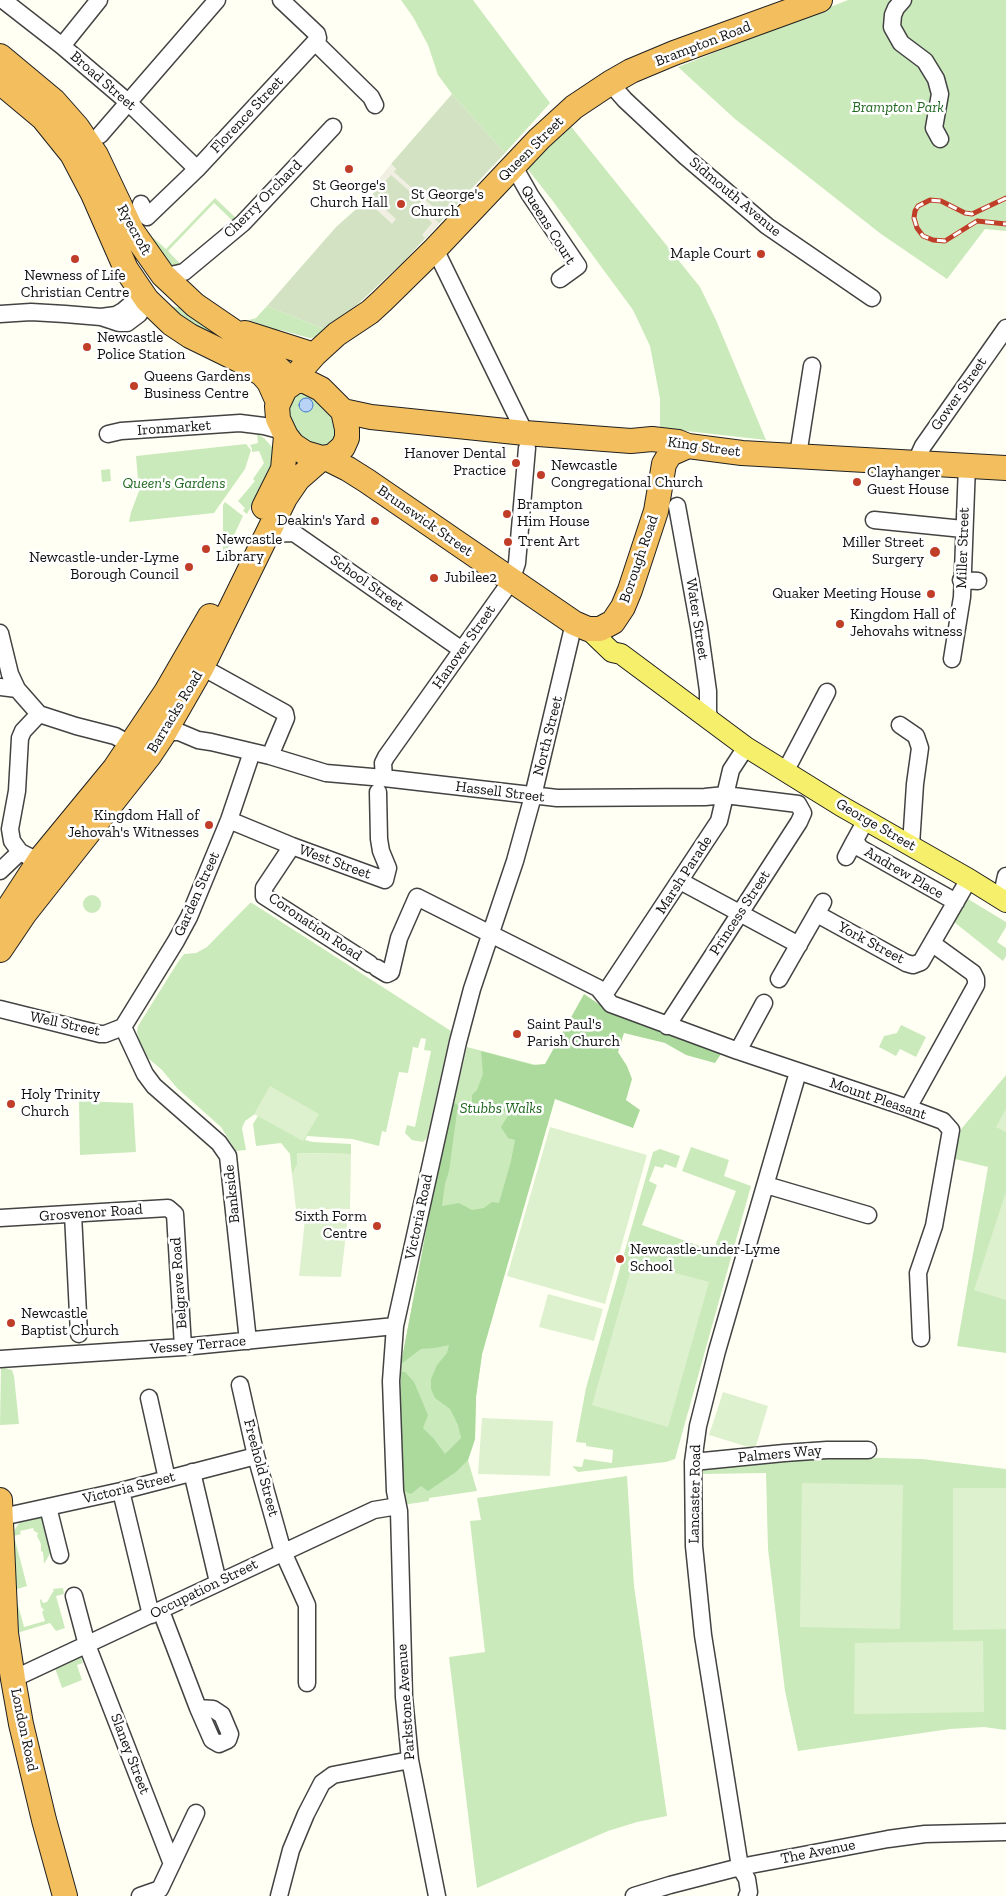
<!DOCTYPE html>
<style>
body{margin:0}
canvas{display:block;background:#fffff3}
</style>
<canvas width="1006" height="1896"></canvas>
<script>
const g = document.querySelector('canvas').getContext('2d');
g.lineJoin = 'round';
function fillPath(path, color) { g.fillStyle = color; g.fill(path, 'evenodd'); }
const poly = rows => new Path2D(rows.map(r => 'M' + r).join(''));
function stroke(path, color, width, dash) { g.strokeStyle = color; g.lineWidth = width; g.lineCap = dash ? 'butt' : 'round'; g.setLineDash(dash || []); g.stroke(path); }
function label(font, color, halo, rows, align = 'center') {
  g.font = font + ' "Zilla Slab",serif'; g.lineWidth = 5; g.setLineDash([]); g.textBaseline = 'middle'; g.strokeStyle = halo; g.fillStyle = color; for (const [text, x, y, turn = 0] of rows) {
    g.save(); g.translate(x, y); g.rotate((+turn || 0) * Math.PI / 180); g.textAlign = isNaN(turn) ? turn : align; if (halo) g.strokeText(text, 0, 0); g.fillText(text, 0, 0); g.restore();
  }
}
fillPath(poly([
 [401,0,473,0,550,103,505,153,452,94,438,75,428,45,413,17],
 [848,0,1006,0,1006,231,985,229,947,279,881,234,735,119,678,67],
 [569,124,700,287,716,320,766,440,660,428,660,399,650,346,633,310,552,200,526,167],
 [215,198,238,220,235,223,214,203,168,251,183,267,169,268,145,235,148,233,166,249],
 [169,306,182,308,225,335,226,346,183,323],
 [267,306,329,331,320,337,309,338,281,330,274,330,249,320,256,318],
 [305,391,330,408,337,438,325,448,306,444,288,421,289,402,292,398],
 [257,434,264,438,272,447,274,462,247,514,243,511,245,508,238,501,255,481,253,479,264,463,259,451,252,452,252,449,250,445,258,443],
 [246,444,251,450,245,469,214,513,129,522,131,512,139,491,136,456],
 [110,469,111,481,102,482,101,470],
 [225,502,243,516,228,548,223,555,223,505],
 '83 904a9 9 0 1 1 18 0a9 9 0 1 1-18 0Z',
 [968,899,1006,922,1006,927,997,942,1006,948,1006,956,1003,961,954,922],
 [250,903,252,903,451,1031,427,1138,423,1142,412,1140,405,1133,407,1125,415,1127,431,1051,424,1050,426,1039,421,1038,418,1048,413,1047,408,1073,399,1072,386,1132,382,1131,379,1146,352,1139,307,1136,305,1140,313,1142,351,1144,351,1154,297,1153,297,1165,292,1175,290,1154,281,1143,256,1146,253,1124,258,1116,255,1114,245,1121,242,1128,246,1150,236,1151,221,1127,177,1088,162,1070,149,1059,140,1045,137,1032,138,1026,178,962,184,954,196,953,207,947],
 [901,1025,926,1037,916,1057,900,1049,896,1056,879,1047,884,1036,897,1033],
 [467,1047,551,1069,565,1077,551,1106,482,1354,476,1397,475,1439,468,1460,477,1491,429,1498,429,1501,402,1505,400,1388,401,1364,439,1163],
 [1006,1075,1006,1353,957,1346,988,1167,951,1158,956,1139,962,1128],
 [79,1101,133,1103,136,1152,80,1155],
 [691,1147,729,1160,724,1176,751,1186,675,1459,666,1462,578,1472,572,1466,582,1467,584,1459,612,1463,613,1450,586,1446,586,1443,576,1442,586,1388,653,1152,660,1149,680,1156,676,1168,665,1164,663,1168,655,1166,649,1181,657,1185,642,1225,713,1251,736,1191,682,1171],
 [1,1367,12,1370,14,1376,19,1424,0,1425],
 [847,1457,922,1459,1006,1469,1006,1730,984,1727,950,1729,798,1751,785,1691,768,1549,766,1473,703,1474,702,1468,781,1459],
 [627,1476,634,1586,667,1816,637,1822,608,1831,477,1888,449,1657,485,1652,470,1521,481,1520,477,1498],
 [43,1516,51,1552,44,1564,43,1552,41,1551,41,1544,37,1536,38,1533,34,1531,33,1528,20,1531,21,1534,14,1536,27,1586,14,1590,24,1627,45,1621,42,1612,44,1610,41,1607,40,1600,41,1599,43,1603,47,1602,54,1590,52,1589,63,1588,64,1594,56,1596,65,1628,56,1631,50,1623,17,1633,10,1538,20,1521],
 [79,1656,81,1657,83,1663,77,1665,82,1680,62,1688,55,1668]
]), '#cbeabc');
fillPath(poly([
 [584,994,606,1009,721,1054,715,1063,686,1055,665,1043,624,1033,618,1052,627,1066,632,1079,626,1100,640,1110,633,1128,555,1099,482,1354,476,1397,475,1439,468,1460,456,1472,428,1491,421,1486,411,1494,401,1490,401,1372,405,1372,414,1382,428,1415,423,1428,434,1439,445,1454,461,1438,458,1425,450,1409,435,1398,431,1389,431,1379,437,1365,447,1353,449,1345,435,1348,421,1349,401,1364,439,1163,453,1105,455,1103,458,1105,449,1171,445,1184,442,1206,459,1203,472,1210,484,1208,492,1202,499,1203,511,1161,515,1140,508,1138,501,1127,509,1114,497,1108,484,1111,472,1105,472,1095,477,1090,483,1074,481,1051,533,1065,545,1064]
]), '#acda9c');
fillPath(poly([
 [452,94,505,153,403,262,329,331,267,306,336,227,371,196,396,169,391,164]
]), '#d2e2c3');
fillPath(poly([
 [270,1086,319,1114,303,1141,254,1114],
 [1006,1109,1006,1132,996,1127],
 [550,1127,647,1155,605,1304,507,1276],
 [297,1153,351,1154,350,1209,296,1209,292,1175,297,1165],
 [1006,1192,1006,1300,974,1290],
 [348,1216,341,1277,299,1276,305,1219],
 [633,1262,709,1282,668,1427,592,1405],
 [548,1294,603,1309,594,1341,539,1327],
 [723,1392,768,1406,755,1449,709,1435],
 [482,1418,553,1421,550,1476,478,1474],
 [802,1483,903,1485,900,1629,800,1627],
 [953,1488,1006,1488,1006,1629,953,1630],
 [983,1641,984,1712,854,1714,855,1643]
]), '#def1ce');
fillPath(poly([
 [391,164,396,169,394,172,438,211,433,217,439,223,425,238,422,235,432,223,426,217,432,211,391,175,383,183,379,179],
 [371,196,396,219,392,224,366,200]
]), '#f0efe1');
const water = poly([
 '299 405a7 7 0 1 1 14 0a7 7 0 1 1-14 0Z'
]);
fillPath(water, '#b8d3f6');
stroke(water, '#407acc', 1);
const minor = poly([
 [3,0,62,46,129,103,197,169],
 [903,0,896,8,893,15,892,27,901,43,925,61,936,79,940,94,934,128,940,139],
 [315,42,371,97,375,105],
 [62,46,99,0],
 [610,83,625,100,686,157,767,226,872,298],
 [100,135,217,0],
 [513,165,530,195,578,266,560,279],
 [141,204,147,217,197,169,315,42,318,38,317,34,281,0],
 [435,249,525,433],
 [163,275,171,275,184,272,243,223,333,127],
 [0,314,31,312,65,314,101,317,119,323,127,323,139,314,147,300,137,299,123,311,116,315,101,317],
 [108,434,121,431,240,423,264,426,283,431],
 [798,455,812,366],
 [918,462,918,457,923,446,1006,328],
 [677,506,699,627,708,691,708,712,710,720],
 [874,520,963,529],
 [267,534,294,533,462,650],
 [961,580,978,581],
 [0,633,10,674,17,689],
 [952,659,962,597,967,465],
 [202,667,285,713,286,718,270,756],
 [0,687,17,689,39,714,76,726,115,736,130,744],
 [39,714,23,731,20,738,17,791,10,829,12,841,20,852,34,859,41,858],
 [900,725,916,736,920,748,915,784,911,845],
 [163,735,170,732,179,732,198,740,211,742,270,756,326,773,384,778,557,798,705,797,725,795,798,804,803,813,799,822,667,1026],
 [785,772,827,692],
 [384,778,383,763,386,757,511,581,517,563,527,448],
 [229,820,292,846,385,880,388,868,381,851,379,839,378,792],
 [866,820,855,840,860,848,956,902],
 [292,846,264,888,264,896,370,964],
 [846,857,855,840],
 [0,871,20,852],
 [680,881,799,945],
 [1001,899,1006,876],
 [817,914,906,963,913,965,921,962,969,879],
 [377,968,387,974,391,972,399,938,417,897,598,988,611,1004,738,1051,908,1108,943,1121,951,1130,934,1226,918,1273,921,1338],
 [779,979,823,902],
 [604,995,719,821,731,770,746,747],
 [0,1009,100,1034,105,1034,123,1027,176,941,189,917,229,820,252,752],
 [123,1027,145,1074,154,1086,219,1143,228,1156,248,1341],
 [738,1051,764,1003],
 [908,1108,976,985,976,979,973,973,933,944],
 [766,1185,868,1215],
 [73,1214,79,1334],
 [0,1218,168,1208,175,1214,183,1347],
 [0,1359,183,1347,395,1326],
 [240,1385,256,1456,283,1552,307,1605,307,1683],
 [149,1398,167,1479],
 [693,1462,784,1453,827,1450,868,1450],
 [192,1472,218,1582],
 [121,1491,151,1615],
 [48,1507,60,1555],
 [2,1517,121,1491,256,1456],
 [74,1596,87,1645,172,1864],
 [161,1611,198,1708,212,1740,219,1744,228,1740,230,1734,222,1715,213,1709,198,1708],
 [13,1679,374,1510,398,1506],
 [140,1896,160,1889,196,1813],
 [279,1896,291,1850,306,1814,322,1783,333,1775,410,1760],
 [437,1896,410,1760,404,1697,399,1511,395,1491,391,1381,395,1326,458,1042,472,989,515,861,533,796,574,623],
 [634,1896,670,1885,740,1867,888,1839,925,1834,1006,1832],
 [747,1896,749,1892,747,1879,740,1867,703,1635,694,1546,693,1462,698,1426,717,1351,798,1072]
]);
const major = poly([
 [588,629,612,652,621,654,746,747,841,806,969,879,1006,902]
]);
const highway = poly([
 [0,56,54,101,77,127,96,155,132,231,163,275,195,305,252,344,293,382],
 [0,82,43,118,72,154,93,194,126,269,147,300,172,324,190,336,241,361,262,374,269,382,278,402],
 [245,333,314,355],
 [296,381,300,371,314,355,337,334,370,312,382,301,435,249,539,139,574,107,610,83,631,71,674,53,820,0],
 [296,381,305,381,321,389,343,411,347,429,347,438,343,447,333,456,322,458,305,453,293,445,286,436,278,419,277,406,285,389,296,381],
 [343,411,371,417,525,433,631,441,652,439,678,442,688,446,742,453,1006,468],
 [326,458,348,469,367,481,574,623,588,629,600,629,613,622,623,607,630,590,656,511,664,464,670,454,688,446],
 [264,507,283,469,286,436],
 [0,921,41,858,115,768,166,692,210,616],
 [0,950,25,913,149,756,163,735,202,667,285,498,298,479,322,458],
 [0,1500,6,1633,13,1679,21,1724,44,1820,65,1896]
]);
stroke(minor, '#434343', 19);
stroke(major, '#212121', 22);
stroke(highway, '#212121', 26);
stroke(minor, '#fff', 16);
stroke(major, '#f6ef6b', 20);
stroke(highway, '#f2be5e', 24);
const rail = poly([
 [1006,198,972,214,965,213,941,201,930,200,918,206,915,211,914,218,917,228,923,236,933,240,945,241,977,221,1006,224]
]);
stroke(rail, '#c03e28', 5);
stroke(rail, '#fff', 3, [9]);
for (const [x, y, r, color] of [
 [349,169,5,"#c03e28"],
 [401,204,5,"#c03e28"],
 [761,254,5,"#c03e28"],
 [75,259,5,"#c03e28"],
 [87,347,5,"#c03e28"],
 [134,386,5,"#c03e28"],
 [516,463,5,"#c03e28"],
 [541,475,5,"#c03e28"],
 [857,482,5,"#c03e28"],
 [507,514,5,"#c03e28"],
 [375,521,5,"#c03e28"],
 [508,542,5,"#c03e28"],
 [206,549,5,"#c03e28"],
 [935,552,6,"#c03e28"],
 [189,567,5,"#c03e28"],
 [434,578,5,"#c03e28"],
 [931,594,5,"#c03e28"],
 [840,624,5,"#c03e28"],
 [209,825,5,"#c03e28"],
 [517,1034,5,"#c03e28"],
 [11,1104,5,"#c03e28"],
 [377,1226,5,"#c03e28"],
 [620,1259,5,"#c03e28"],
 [11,1323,5,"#c03e28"]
]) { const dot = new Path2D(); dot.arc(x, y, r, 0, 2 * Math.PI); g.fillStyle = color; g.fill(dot); stroke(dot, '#fff', 2); }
label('15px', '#101010', '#fff', [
 ["Brampton Road",703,44,-21],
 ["Broad Street",103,81,41],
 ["Florence Street",247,115,-47],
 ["Queen Street",531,149,-45],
 ["Sidmouth Avenue",735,197,40],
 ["Cherry Orchard",263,199,-45],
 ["Queens Court",548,225,58],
 ["Ryecroft",134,230,61],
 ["Gower Street",959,394,-55],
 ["Ironmarket",174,428,-4],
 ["King Street",704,447,8],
 ["Brunswick Street",425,521,35],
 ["Miller Street",963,548,-88],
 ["Borough Road",639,559,-71],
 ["School Street",367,583,35],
 ["Water Street",697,619,81],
 ["Hanover Street",464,647,-55],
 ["Barracks Road",175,712,-59],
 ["North Street",548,736,-76],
 ["Hassell Street",500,792,7],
 ["George Street",876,825,30],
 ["West Street",335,862,20],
 ["Andrew Place",904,873,30],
 ["Marsh Parade",684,875,-57],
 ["Garden Street",197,894,-66],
 ["Princess Street",740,913,-57],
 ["Coronation Road",315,927,34],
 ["York Street",871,943,28],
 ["Well Street",65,1024,12],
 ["Mount Pleasant",878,1099,19],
 ["Bankside",232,1194,-96],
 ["Grosvenor Road",91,1213,-4],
 ["Victoria Road",419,1217,-78],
 ["Belgrave Road",179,1283,-94],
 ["Vessey Terrace",198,1345,-5],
 ["Palmers Way",780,1454,-5],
 ["Freehold Street",261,1468,75],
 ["Victoria Street",129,1488,-14],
 ["Lancaster Road",695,1494,-89],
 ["Occupation Street",204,1589,-26],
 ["Parkstone Avenue",406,1702,-94],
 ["London Road",24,1730,78],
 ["Slaney Street",130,1754,69],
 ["The Avenue",818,1852,-11]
]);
label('italic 15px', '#216820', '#fff', [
 ["Brampton Park",898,108],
 ["Queen's Gardens",174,484],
 ["Stubbs Walks",501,1109]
]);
label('15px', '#101010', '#fff', [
 ["St George's",349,186,"center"],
 ["Church Hall",349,203,"center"],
 ["St George's",411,195],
 ["Church",411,212],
 ["Maple Court",751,254,"right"],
 ["Newness of Life",75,276,"center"],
 ["Christian Centre",75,293,"center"],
 ["Newcastle",97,338],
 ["Police Station",97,355],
 ["Queens Gardens",144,377],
 ["Business Centre",144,394],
 ["Hanover Dental",506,454,"right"],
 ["Practice",506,471,"right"],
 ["Newcastle",551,466],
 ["Congregational Church",551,483],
 ["Clayhanger",867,473],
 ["Guest House",867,490],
 ["Brampton",517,505],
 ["Him House",517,522],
 ["Deakin's Yard",365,521,"right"],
 ["Newcastle",216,540],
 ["Library",216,557],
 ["Trent Art",518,542],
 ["Miller Street",924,543,"right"],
 ["Surgery",924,560,"right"],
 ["Newcastle-under-Lyme",179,558,"right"],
 ["Borough Council",179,575,"right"],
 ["Jubilee2",444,578],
 ["Quaker Meeting House",921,594,"right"],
 ["Kingdom Hall of",850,615],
 ["Jehovahs witness",850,632],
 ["Kingdom Hall of",199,816,"right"],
 ["Jehovah's Witnesses",199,833,"right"],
 ["Saint Paul's",527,1025],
 ["Parish Church",527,1042],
 ["Holy Trinity",21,1095],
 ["Church",21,1112],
 ["Sixth Form",367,1217,"right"],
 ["Centre",367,1234,"right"],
 ["Newcastle-under-Lyme",630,1250],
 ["School",630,1267],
 ["Newcastle",21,1314],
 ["Baptist Church",21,1331]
], 'left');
</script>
